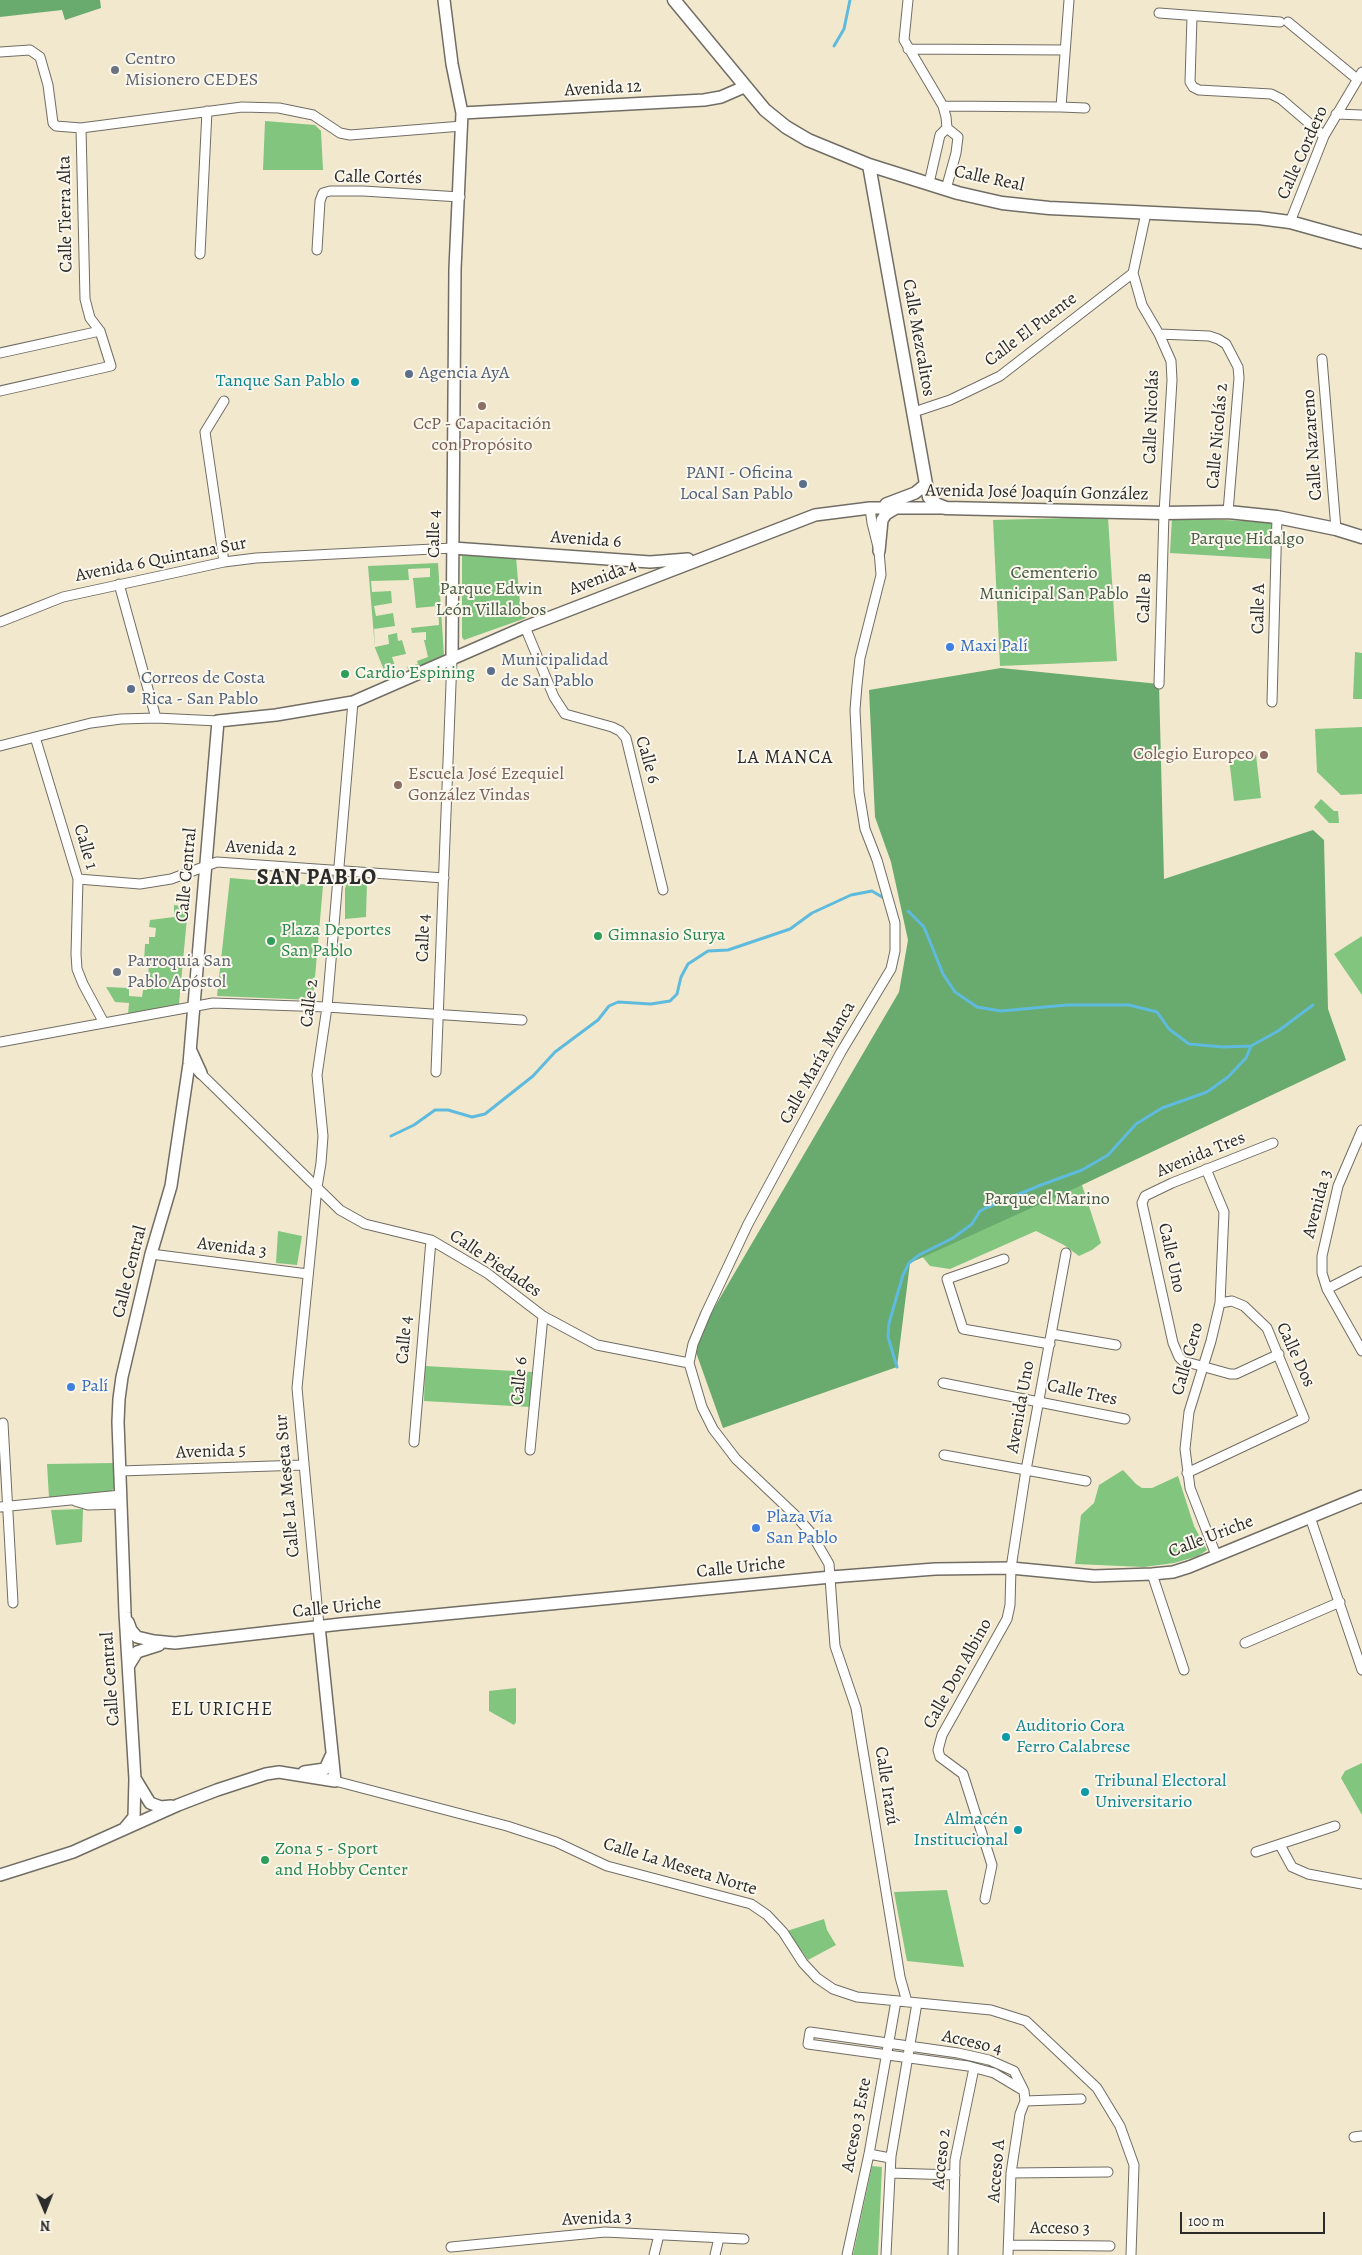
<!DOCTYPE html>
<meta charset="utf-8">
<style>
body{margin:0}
#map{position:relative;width:1362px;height:2255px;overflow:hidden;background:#f2e8ce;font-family:Alegreya,serif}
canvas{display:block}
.north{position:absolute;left:20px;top:2185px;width:50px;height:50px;-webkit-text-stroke:4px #fbf7ec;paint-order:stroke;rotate:179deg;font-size:14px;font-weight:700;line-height:20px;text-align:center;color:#2b2b2b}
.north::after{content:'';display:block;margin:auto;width:18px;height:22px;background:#2b2b2b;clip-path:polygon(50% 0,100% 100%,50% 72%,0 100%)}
.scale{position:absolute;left:1180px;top:2212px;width:145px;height:22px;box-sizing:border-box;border:2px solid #2b2b2b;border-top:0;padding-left:6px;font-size:15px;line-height:18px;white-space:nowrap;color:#2b2b2b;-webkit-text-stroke:4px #fbf7ec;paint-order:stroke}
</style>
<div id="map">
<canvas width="1362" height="2255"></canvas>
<div class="north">N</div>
<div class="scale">100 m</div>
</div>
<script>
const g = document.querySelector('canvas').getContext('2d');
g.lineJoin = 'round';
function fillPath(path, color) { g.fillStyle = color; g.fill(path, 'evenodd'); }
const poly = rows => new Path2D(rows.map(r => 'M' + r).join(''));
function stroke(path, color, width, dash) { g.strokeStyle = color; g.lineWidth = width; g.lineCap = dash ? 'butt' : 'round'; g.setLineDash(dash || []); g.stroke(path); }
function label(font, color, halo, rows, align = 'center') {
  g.font = font + ' Alegreya,serif'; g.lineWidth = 4; g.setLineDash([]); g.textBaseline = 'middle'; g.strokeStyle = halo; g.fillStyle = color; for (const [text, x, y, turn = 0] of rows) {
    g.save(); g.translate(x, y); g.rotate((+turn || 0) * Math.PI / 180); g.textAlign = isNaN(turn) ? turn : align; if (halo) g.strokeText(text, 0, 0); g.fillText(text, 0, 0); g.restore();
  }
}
fillPath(poly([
 [265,121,315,125,321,131,323,170,263,170],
 [1108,517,1117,661,1000,666,993,520],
 [1172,518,1272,522,1271,559,1170,553],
 [462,555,516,557,520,603,526,618,464,640,462,637],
 [438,563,444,656,388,680,375,648,368,566],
 [430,568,430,577,413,578,416,608,438,606,439,625,411,628,412,633,426,632,426,640,424,640,428,657,417,661,418,664,407,667,409,671,398,675,392,657,406,654,402,640,398,641,397,633,388,635,389,644,375,647,374,629,395,626,393,613,376,616,374,606,392,603,391,591,372,592,371,581,409,580,408,569],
 [1355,652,1362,653,1362,699,1353,699],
 [1362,727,1362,794,1341,795,1317,772,1315,729],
 [1256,755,1261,798,1234,801,1229,758],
 [1321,799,1334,811,1338,811,1339,823,1329,823,1314,807],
 [230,878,323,886,313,1000,217,996],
 [348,879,367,881,366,917,345,919,345,889],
 [174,905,188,907,179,1004,176,1006,128,1015,129,1003,115,1002,106,987,129,988,129,996,142,997,143,990,147,990,149,963,144,962,145,944,149,944,149,937,155,937,156,928,149,927,150,920,174,917],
 [1362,936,1362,995,1334,954],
 [1075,1181,1082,1185,1101,1243,1092,1250,1079,1256,1064,1245,1036,1231,950,1269,930,1266,917,1250],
 [278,1231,302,1236,297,1265,276,1263],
 [425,1366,532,1372,530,1407,424,1401],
 [115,1463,115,1487,110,1493,49,1498,47,1464],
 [1123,1470,1136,1484,1142,1488,1152,1488,1178,1476,1194,1526,1207,1550,1198,1556,1174,1563,1144,1567,1075,1564,1081,1515,1094,1503,1099,1485],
 [83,1509,82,1542,56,1545,51,1510],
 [516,1688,516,1722,514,1725,489,1711,489,1691],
 [1362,1763,1362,1815,1341,1778,1345,1771],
 [947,1890,964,1967,907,1961,894,1892],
 [824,1919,827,1930,836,1945,808,1960,787,1931],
 [872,2166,882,2167,878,2255,853,2255]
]), '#82c57f');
fillPath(poly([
 [0,0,100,0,101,8,65,20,62,10,0,17],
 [1001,668,1159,684,1164,879,1313,830,1324,840,1328,1009,1346,1060,1082,1185,910,1263,897,1367,723,1428,693,1344,899,992,908,940,891,862,875,817,869,690]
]), '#69aa6e');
stroke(poly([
 [834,46,844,29,850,0],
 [908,911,924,927,943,974,955,992,977,1007,1001,1011,1067,1005,1129,1005,1157,1012,1169,1029,1189,1044,1223,1047,1251,1046],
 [391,1136,414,1125,435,1110,448,1110,472,1117,485,1114,533,1076,555,1052,598,1020,609,1006,618,1002,651,1004,670,1001,677,994,681,977,688,964,708,951,728,950,790,929,812,913,851,895,872,891,882,897],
 [897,1367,888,1337,889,1323,903,1275,909,1263,919,1255,953,1238,972,1224,980,1211,988,1207,1041,1185,1082,1170,1108,1155,1136,1124,1162,1108,1207,1092,1228,1077,1246,1058,1251,1046,1278,1031,1313,1005]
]), '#5fbbdd', 3);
const street = poly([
 [908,0,904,40,943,106,946,117,947,128,940,135,929,183],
 [1069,0,1061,107,1085,108],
 [1159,13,1280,22],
 [1192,17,1190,82,1193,87,1199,90,1271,94,1281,99,1324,136],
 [1288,22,1357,79],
 [908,49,1065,50],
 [0,52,30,50,40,57,48,85,53,123,56,126,81,128,242,107,279,108,313,115,340,133,350,135,462,126],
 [943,106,1061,107],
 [1336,114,1362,115],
 [946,189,956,153,958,137,947,128],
 [1146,213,1133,273,1142,305,1159,334,1171,361,1172,380,1164,513,1159,684],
 [1290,222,1324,136,1362,72],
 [317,250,320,201,323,193,330,191,363,191,460,197],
 [200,254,207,111],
 [1159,334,1209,336,1218,339,1226,344,1238,367,1239,378,1228,512],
 [0,353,100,331],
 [1322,359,1336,529],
 [0,391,111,366,100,331,90,318,85,299,81,128],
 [914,412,950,400,1000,376,1133,273],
 [870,508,872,523,879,551,881,575,860,658,857,685,855,710,859,792,865,829,877,860,895,923,895,951,891,969,841,1052,748,1224,706,1313,693,1344,689,1363,702,1407,713,1429,736,1459,795,1515,811,1533,829,1564,835,1646,856,1708,900,1977,907,2002],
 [224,562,205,432,224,401],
 [119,584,156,718],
 [0,622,63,597,224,562,256,558,453,548],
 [525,627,554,697,565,714,612,727,620,731,626,738,663,890],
 [1272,702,1277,517],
 [35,737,78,879,76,954,77,969,83,984,104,1023],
 [0,746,91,723,121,719,156,718,218,721],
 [78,879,140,884,171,879,217,862,444,878],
 [0,1042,213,1003,327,1007,522,1020],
 [197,1070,340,1210,365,1224,431,1240,487,1273,543,1316,597,1345,689,1363],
 [436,1072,452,658],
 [1362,1130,1338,1186,1322,1256,1322,1273,1327,1289,1362,1351],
 [1273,1143,1172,1183,1145,1196,1142,1203,1173,1343,1179,1357,1183,1361,1230,1374,1236,1374,1279,1354],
 [1206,1169,1224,1212,1220,1303,1211,1341,1189,1412,1185,1449,1190,1488,1216,1555],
 [151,1254,308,1274],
 [1004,1259,947,1279,963,1329,1050,1344],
 [1327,1289,1362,1271],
 [1052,1334,1116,1345],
 [943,1383,1125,1419],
 [3,1423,13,1603],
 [414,1442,431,1240],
 [530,1450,543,1316],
 [944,1455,1086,1481],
 [120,1471,303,1465],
 [1187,1473,1304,1418,1267,1328,1244,1306,1232,1301,1220,1303],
 [75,1501,88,1505,121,1504],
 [0,1507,121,1495],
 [1310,1517,1362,1670],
 [1152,1574,1184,1670],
 [319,1626,297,1388,317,1187,321,1163,323,1136,317,1075,327,1007,353,702],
 [1245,1643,1340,1602],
 [335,1781,507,1826,556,1842,607,1866,751,1904,767,1915,783,1932,803,1963,817,1978,833,1989,857,1997,991,2010,1026,2021,1097,2088,1120,2126,1134,2165,1131,2255],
 [1280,1845,1292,1867,1308,1874,1362,1884],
 [1256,1852,1335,1826],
 [985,1899,992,1865,963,1774,940,1757,938,1750,942,1735,1007,1619,1010,1605,1011,1568,1026,1470,1066,1253],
 [810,2032,958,2053,989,2060,1014,2071,1024,2091,994,2073,968,2066,808,2044,810,2032],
 [1025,2101,1081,2099],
 [1354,2137,1362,2136],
 [869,2154,890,2158],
 [890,2173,955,2175],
 [1011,2173,1108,2172],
 [1009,2245,1110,2246],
 [451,2247,605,2232,744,2239],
 [654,2255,659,2235],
 [715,2255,719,2238],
 [847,2255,869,2154,896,2001],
 [886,2255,891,2156,917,2003],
 [953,2255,955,2160,974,2068],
 [1008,2255,1011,2173,1020,2114,1025,2101,1024,2091]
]);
const secondary = poly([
 [444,0,452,64,462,113,455,269,452,658],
 [462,113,704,100,721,97,744,87],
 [886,504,915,493,926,484],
 [453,548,650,562,688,559],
 [879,551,882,520,886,514,896,508],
 [191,1051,201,1073],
 [128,1622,131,1630,137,1637,154,1641,175,1643,341,1624,831,1577,935,1569,1011,1568,1094,1576,1152,1574,1173,1572,1189,1567,1362,1496],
 [129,1665,137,1652,159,1645],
 [304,1772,325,1769,331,1756],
 [136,1780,150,1803,161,1807,171,1806],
 [124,1829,134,1817,135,1779,125,1613,118,1422,119,1399,122,1377,151,1254,171,1186,189,1064,218,721,276,715,353,702,525,627,815,515,870,508,946,508],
 [0,1875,73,1852,178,1805,217,1790,266,1774,279,1772,335,1781,319,1626]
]);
const primary = poly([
 [674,0,765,110,786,127,808,140,869,165,958,193,1002,203,1049,208,1259,218,1290,222,1362,242],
 [869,165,926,484,929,497,936,504,946,508,1164,513,1228,512,1277,517,1336,529,1362,537]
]);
stroke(street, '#716d64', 11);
stroke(secondary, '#716d64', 14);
stroke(primary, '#716d64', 15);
stroke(street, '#fff', 9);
stroke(secondary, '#fff', 11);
stroke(primary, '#fff', 12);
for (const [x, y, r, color] of [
 [115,70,5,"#6b7280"],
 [409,374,5,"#5c6f8a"],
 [355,382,5,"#0f9aa8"],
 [482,406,5,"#8d6e63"],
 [803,484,5,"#5c6f8a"],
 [950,647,5,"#3f7fe0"],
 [491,671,5,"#5c6f8a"],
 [345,674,5,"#2e9e5b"],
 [131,689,5,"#5c6f8a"],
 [1264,755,5,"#8d6e63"],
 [398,785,5,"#8d6e63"],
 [598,936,5,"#2e9e5b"],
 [271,941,5,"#2e9e5b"],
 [117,972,5,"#6b7280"],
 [71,1387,5,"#3f7fe0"],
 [756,1528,5,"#3f7fe0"],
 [1006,1737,5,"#0f9aa8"],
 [1085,1792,5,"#0f9aa8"],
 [1018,1830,5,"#0f9aa8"],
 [265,1860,5,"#2e9e5b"]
]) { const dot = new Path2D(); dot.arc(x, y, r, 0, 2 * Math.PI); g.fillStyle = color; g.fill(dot); stroke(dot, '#fbf7ec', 2); }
label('18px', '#5b616d', '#fbf7ec', [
 ["Centro",125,60],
 ["Misionero CEDES",125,81],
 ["Parroquia San",127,962],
 ["Pablo Apóstol",127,983]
], 'left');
label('18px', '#2b2b2b', '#fbf7ec', [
 ["Avenida 12",603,89,-3],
 ["Calle Cordero",1303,153,-66],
 ["Calle Cortés",378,178,1],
 ["Calle Real",989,179,12],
 ["Calle Tierra Alta",66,214,-91],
 ["Calle El Puente",1031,330,-37],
 ["Calle Mezcalitos",918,338,80],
 ["Calle Nicolás",1152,417,-88],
 ["Calle Nicolás 2",1218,436,-85],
 ["Calle Nazareno",1313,445,-94],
 ["Avenida José Joaquín González",1037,493,1],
 ["Calle 4",435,534,-90],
 ["Avenida 6",586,540,4],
 ["Avenida 6 Quintana Sur",161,560,-11],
 ["Avenida 4",603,578,-21],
 ["Calle B",1145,598,-88],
 ["Calle A",1259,609,-89],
 ["Calle 6",647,760,74],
 ["Calle 1",85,847,74],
 ["Avenida 2",261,849,3],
 ["Calle Central",187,875,-85],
 ["Calle 4",424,938,-88],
 ["Calle 2",310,1003,-83],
 ["Calle María Manca",818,1063,-61],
 ["Avenida Tres",1201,1155,-22],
 ["Avenida 3",1318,1204,-75],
 ["Avenida 3",232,1248,7],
 ["Calle Uno",1171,1258,77],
 ["Calle Piedades",495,1264,34],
 ["Calle Central",130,1272,-76],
 ["Calle 4",405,1340,-85],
 ["Calle Dos",1295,1355,65],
 ["Calle Cero",1188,1359,-74],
 ["Calle 6",520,1381,-85],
 ["Calle Tres",1082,1393,12],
 ["Avenida Uno",1021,1407,-80],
 ["Avenida 5",211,1452,-2],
 ["Calle La Meseta Sur",288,1486,-95],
 ["Calle Uriche",1211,1537,-21],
 ["Calle Uriche",741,1568,-6],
 ["Calle Uriche",337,1608,-6],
 ["Calle Don Albino",958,1674,-61],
 ["Calle Central",111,1679,-94],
 ["Calle Irazú",886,1786,81],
 ["Calle La Meseta Norte",680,1867,17],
 ["Acceso 4",972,2043,13],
 ["Acceso 3 Este",857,2125,-79],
 ["Acceso 2",942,2159,-84],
 ["Acceso A",997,2171,-85],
 ["Avenida 3",597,2219,-2],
 ["Acceso 3",1060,2229,1]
]);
label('18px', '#4e5e75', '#fbf7ec', [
 ["Agencia AyA",419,374],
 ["PANI - Oficina",793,474,"right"],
 ["Local San Pablo",793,495,"right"],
 ["Municipalidad",501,661],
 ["de San Pablo",501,682],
 ["Correos de Costa",141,679],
 ["Rica - San Pablo",141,700]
], 'left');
label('18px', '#0d838f', '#fbf7ec', [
 ["Tanque San Pablo",345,382],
 ["Auditorio Cora",1016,1727,"left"],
 ["Ferro Calabrese",1016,1748,"left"],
 ["Tribunal Electoral",1095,1782,"left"],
 ["Universitario",1095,1803,"left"],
 ["Almacén",1008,1820],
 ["Institucional",1008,1841]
], 'right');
label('18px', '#785e54', '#fbf7ec', [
 ["CcP - Capacitación",482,425],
 ["con Propósito",482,446],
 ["Colegio Europeo",1254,755,"right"],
 ["Escuela José Ezequiel",408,775,"left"],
 ["González Vindas",408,796,"left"]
]);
label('18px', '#455944', '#fbf7ec', [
 ["Parque Hidalgo",1247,540],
 ["Cementerio",1054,574],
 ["Municipal San Pablo",1054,595],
 ["Parque Edwin",491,590],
 ["León Villalobos",491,611],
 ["Parque el Marino",1047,1200]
]);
label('18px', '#366cbe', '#fbf7ec', [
 ["Maxi Palí",960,647],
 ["Palí",81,1387],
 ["Plaza Vía",766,1518],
 ["San Pablo",766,1539]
], 'left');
label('18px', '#27864d', '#fbf7ec', [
 ["Cardio Espining",355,674],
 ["Plaza Deportes",281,931],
 ["San Pablo",281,952],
 ["Gimnasio Surya",608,936],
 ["Zona 5 - Sport",275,1850],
 ["and Hobby Center",275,1871]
], 'left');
g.letterSpacing = '1px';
label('19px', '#2b2b2b', '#fbf7ec', [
 ["LA MANCA",785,758],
 ["EL URICHE",222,1710]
]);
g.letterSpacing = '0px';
g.letterSpacing = '1px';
label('bold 22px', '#2b2b2b', '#fbf7ec', [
 ["SAN PABLO",317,879]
]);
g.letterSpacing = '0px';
</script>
